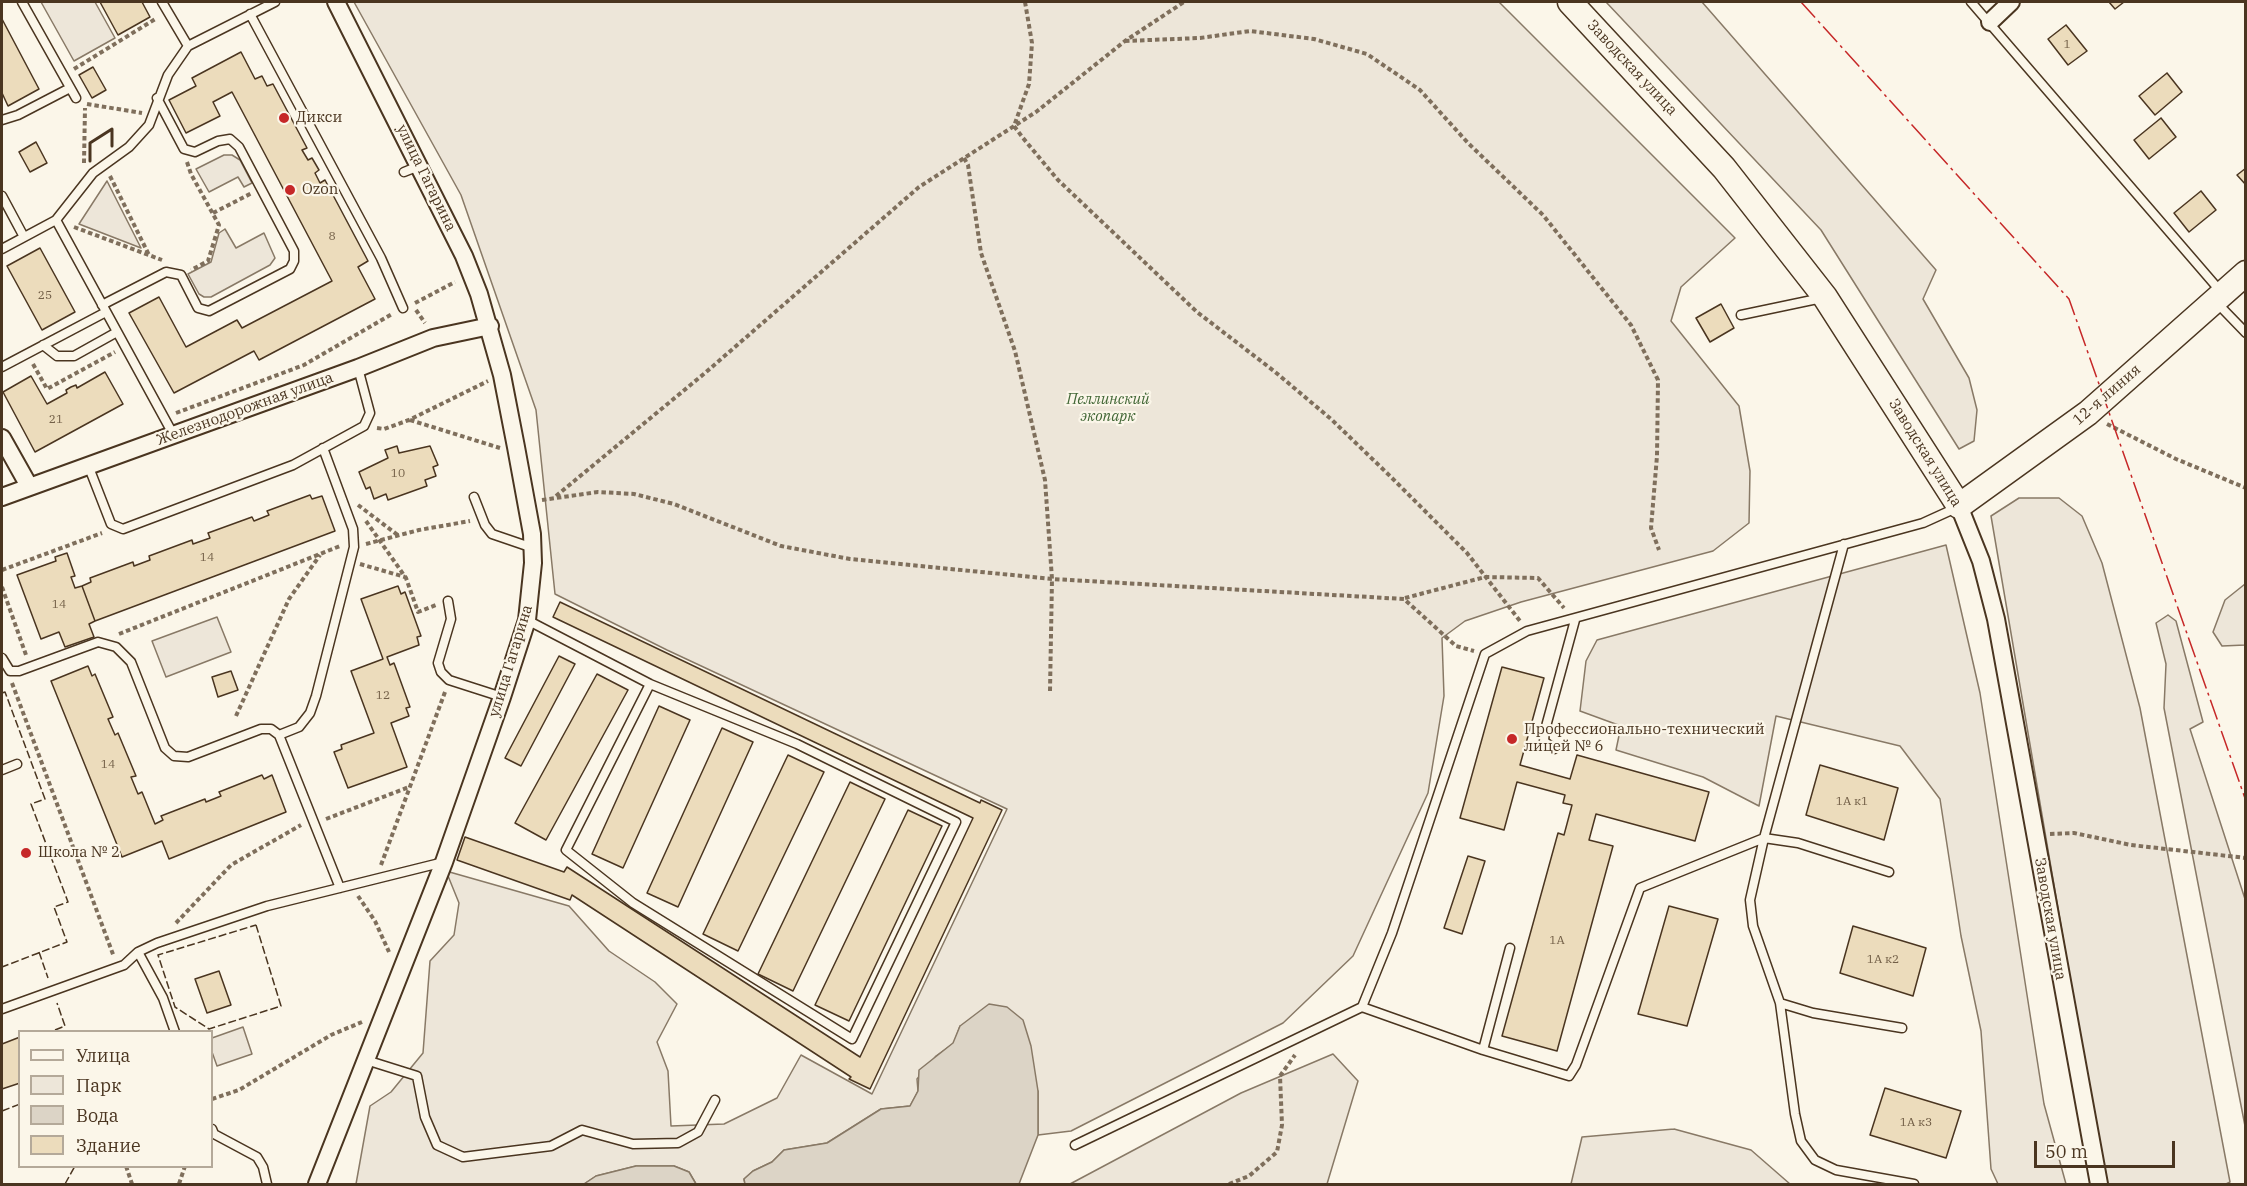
<!DOCTYPE html>
<meta charset="utf-8">
<style>
body{margin:0}
#map{position:relative;width:2247px;height:1186px;overflow:hidden;background:#fbf6e9;font-family:"IBM Plex Serif",serif}
canvas{display:block}
.frame{position:absolute;inset:0;border:3px solid #4a3520;pointer-events:none}
.legend{position:absolute;left:18px;top:1030px;width:195px;height:138px;box-sizing:border-box;background:#fbf6e9;border:2px solid #b4a999;margin:0;padding:8px 10px;list-style:none;font-size:18px;color:#4a3520}
.legend li{display:flex;align-items:center;gap:12px;height:30px}
.legend b{width:30px;border:2px solid #b4a999}
.scale{position:absolute;left:2034px;top:1141px;width:141px;height:27px;box-sizing:border-box;border:3px solid #4a3520;border-top:0;padding-left:8px;font-size:18px;line-height:21px;white-space:nowrap;color:#4a3520;-webkit-text-stroke:4px #fbf6e9;paint-order:stroke}
</style>
<div id="map">
<canvas width="2247" height="1186"></canvas>
<div class="frame"></div>
<ul class="legend">
<li><b style="height:8px;background:#fbf6e9"></b>Улица</li>
<li><b style="height:16px;background:#ede6d9"></b>Парк</li>
<li><b style="height:16px;background:#dcd4c6"></b>Вода</li>
<li><b style="height:16px;background:#ecdcbc"></b>Здание</li>
</ul>
<div class="scale">50 m</div>
</div>
<script>
const g = document.querySelector('canvas').getContext('2d');
g.lineJoin = 'round';
function fillPath(path, color) { g.fillStyle = color; g.fill(path, 'evenodd'); }
const poly = rows => new Path2D(rows.map(r => 'M' + r).join(''));
function stroke(path, color, width, dash) { g.strokeStyle = color; g.lineWidth = width; g.lineCap = dash ? 'butt' : 'round'; g.setLineDash(dash || []); g.stroke(path); }
function label(font, color, halo, rows, align = 'center') {
  g.font = font + ' "IBM Plex Serif",serif'; g.lineWidth = 4.5; g.setLineDash([]); g.textBaseline = 'middle'; g.strokeStyle = halo; g.fillStyle = color; for (const [text, x, y, turn = 0] of rows) {
    g.save(); g.translate(x, y); g.rotate((+turn || 0) * Math.PI / 180); g.textAlign = isNaN(turn) ? turn : align; if (halo) g.strokeText(text, 0, 0); g.fillText(text, 0, 0); g.restore();
  }
}
const green = poly([
 [41,2,95,2,115,38,74,61,41,2],
 [354,2,1499,2,1735,238,1681,287,1671,321,1739,406,1750,471,1749,523,1713,551,1521,602,1465,621,1442,638,1444,696,1428,793,1353,956,1283,1023,1071,1131,1038,1135,1038,1091,960,1026,954,1043,936,1056,917,1079,918,1091,910,1106,881,1109,827,1143,784,1150,772,1162,753,1171,744,1179,745,1184,696,1184,689,1172,674,1166,636,1166,596,1176,584,1184,356,1184,370,1106,391,1092,423,1053,430,961,454,935,459,903,446,871,569,906,609,951,655,982,677,1004,657,1042,668,1071,671,1126,724,1124,777,1098,801,1055,872,1094,1007,809,667,650,555,594,536,410,461,195,354,2],
 [1606,2,1702,2,1936,270,1923,299,1969,378,1977,410,1974,441,1959,449,1821,230,1606,2],
 [224,155,232,155,240,160,252,183,244,187,238,177,209,192,196,169,224,155],
 [107,181,141,248,79,224,107,181],
 [225,229,236,248,264,233,275,258,270,265,211,297,204,297,199,294,188,274,211,262,219,233,225,229],
 [2019,498,2059,498,2082,516,2102,563,2140,708,2230,1182,2226,1184,2105,1184,1991,516,2019,498],
 [1946,545,1980,693,2044,1104,2066,1184,1998,1184,1991,1169,1981,1031,1961,936,1940,799,1900,746,1776,716,1759,806,1703,777,1616,750,1621,726,1580,711,1586,661,1597,640,1946,545],
 [2245,584,2245,645,2222,646,2213,632,2225,600,2245,584],
 [2168,615,2176,621,2203,722,2190,729,2245,899,2245,1126,2164,708,2166,664,2156,623,2168,615],
 [217,617,231,652,166,677,152,641,217,617],
 [243,1027,252,1054,217,1066,212,1052,212,1038,243,1027],
 [1333,1054,1358,1081,1327,1184,1070,1184,1241,1093,1333,1054],
 [1674,1129,1751,1150,1790,1184,1571,1184,1582,1137,1674,1129]
]);
fillPath(green, '#ede6d9');
stroke(green, '#887966', 1.5);
const water = poly([
 [989,1004,1007,1007,1023,1020,1031,1046,1038,1091,1038,1135,1019,1184,745,1184,744,1179,753,1171,772,1162,784,1150,827,1143,881,1109,910,1106,918,1091,919,1070,953,1043,960,1026,989,1004],
 [636,1166,674,1166,689,1172,696,1184,584,1184,596,1176,636,1166]
]);
fillPath(water, '#dcd4c6');
stroke(water, '#887966', 1.5);
const building = poly([
 [100,2,142,2,150,17,118,35,100,2],
 [2109,2,2124,2,2115,9,2109,2],
 [2,19,39,89,8,106,2,93,2,19],
 [2066,25,2087,51,2068,65,2048,39,2066,25],
 [241,52,255,79,262,76,267,86,273,84,307,148,302,150,308,160,312,158,319,170,315,173,320,183,325,180,368,261,358,267,375,299,259,360,254,351,174,393,129,313,159,297,186,347,237,320,242,328,332,281,232,92,213,102,220,116,186,133,169,100,196,86,192,78,241,52],
 [93,67,106,90,92,98,79,75,93,67],
 [2167,73,2182,92,2155,115,2139,96,2167,73],
 [2161,118,2176,137,2149,159,2134,140,2161,118],
 [36,142,47,163,30,172,19,152,36,142],
 [2246,168,2246,185,2237,175,2246,168],
 [2201,191,2216,210,2189,232,2174,213,2201,191],
 [40,248,75,312,42,330,7,266,40,248],
 [1721,304,1734,328,1710,342,1696,318,1721,304],
 [105,372,123,404,35,452,3,392,31,376,47,404,67,393,66,390,71,387,76,385,77,388,105,372],
 [397,446,399,453,430,446,438,465,433,467,436,476,425,480,427,486,388,500,386,494,374,499,370,487,366,489,359,472,388,458,385,450,397,446],
 [310,495,312,499,322,496,335,531,95,621,82,586,91,582,90,578,133,562,134,566,150,560,149,556,192,540,193,544,210,538,208,533,252,517,254,521,269,515,267,511,310,495],
 [67,553,75,576,71,577,75,588,82,586,95,621,89,624,94,637,65,647,59,632,41,639,17,575,56,561,55,557,67,553],
 [398,586,401,594,405,592,421,636,417,637,419,645,387,657,390,665,394,663,410,707,406,708,409,716,391,723,407,767,348,788,334,752,342,749,341,745,374,733,351,671,383,659,361,599,398,586],
 [560,602,980,803,981,800,1002,810,870,1089,849,1079,851,1077,572,895,570,900,457,860,465,837,564,872,567,867,860,1057,973,818,553,617,560,602],
 [559,656,575,664,521,766,505,758,559,656],
 [88,666,92,676,95,674,113,717,108,719,115,735,118,733,136,776,131,777,138,794,142,792,155,824,163,820,161,816,205,799,206,802,221,796,219,792,262,775,264,779,272,775,286,812,169,859,162,841,122,857,51,681,88,666],
 [1502,667,1544,678,1520,765,1570,779,1577,755,1709,792,1695,841,1596,814,1589,840,1613,846,1557,1051,1502,1036,1558,833,1564,835,1572,805,1563,803,1565,795,1517,782,1504,830,1460,818,1502,667],
 [231,671,238,690,218,697,212,677,231,671],
 [597,674,628,690,546,840,515,823,597,674],
 [659,706,690,720,623,868,592,854,659,706],
 [722,728,753,742,678,907,647,893,722,728],
 [788,755,824,772,738,951,703,934,788,755],
 [1820,765,1898,788,1884,840,1806,815,1820,765],
 [850,782,885,799,793,991,758,974,850,782],
 [908,810,942,826,849,1021,815,1005,908,810],
 [1468,856,1485,861,1462,934,1444,928,1468,856],
 [1669,906,1718,919,1687,1026,1638,1014,1669,906],
 [1853,926,1926,948,1913,996,1840,973,1853,926],
 [219,971,231,1005,207,1013,195,979,219,971],
 [20,1037,20,1083,2,1089,2,1044,20,1037],
 [1885,1088,1961,1111,1946,1158,1870,1135,1885,1088]
]);
fillPath(building, '#ecdcbc');
stroke(building, '#4a3520', 1.5);
const lane = poly([
 [22,2,76,98],
 [162,2,188,46],
 [1971,2,2222,293],
 [250,14,381,258,403,308],
 [2,120,18,115,70,88],
 [404,172,419,166],
 [2,196,24,237],
 [56,220,173,434],
 [2,249,56,220,93,173,129,147,149,125,168,75,188,46,275,2],
 [2217,303,2246,333],
 [102,305,166,272,181,275,198,308,209,311,290,269,294,261,294,251,239,147,230,139,218,141,195,152,184,149,157,98],
 [1741,315,1822,298],
 [43,345,57,356,74,356,117,332],
 [2,367,106,312],
 [88,465,111,524,123,529,293,465,364,426,370,413,358,368],
 [474,497,485,525,492,534,533,548],
 [1844,544,1764,838,1750,900,1753,926,1780,1003,1795,1114,1801,1141,1815,1160,1836,1170,1914,1184],
 [448,601,451,619,438,663,441,672,449,680,502,697],
 [527,620,650,684,797,744,956,822,852,1039,633,903,566,850,650,684],
 [2,658,10,671,19,671,98,642,116,647,131,662,165,748,174,756,188,757,261,729,271,729,279,735,299,727,310,713,316,696,354,547,353,529,323,448],
 [279,735,340,888],
 [1554,749,1544,741,1545,730,1575,620],
 [2,770,17,764],
 [138,952,163,998,175,1032],
 [1780,1003,1813,1013,1902,1028],
 [1362,1007,1483,1050,1569,1076,1576,1065,1640,888,1764,838,1798,843,1889,872],
 [2,1009,124,965,138,952,157,943,267,906,444,862],
 [1483,1050,1510,948],
 [366,1060,417,1076,425,1117,437,1145,463,1157,551,1146,582,1130,633,1144,678,1143,698,1132,715,1100],
 [212,1129,214,1134,257,1157,263,1167,267,1184],
 [1075,1145,1362,1007,1392,933,1485,654,1527,631,1923,523,1956,508]
]);
const street = poly([
 [1990,22,2011,2],
 [2,438,29,486],
 [2,497,358,368,433,338,490,326],
 [1959,506,1981,561,1996,619,2099,1184],
 [317,1184,444,862,502,697,527,620,533,563,532,534,516,447,502,375,479,294,464,256,336,2]
]);
const secondary = poly([
 [1570,2,1724,168,1825,297,1959,506,2088,413,2246,273]
]);
stroke(lane, '#4a3520', 11);
stroke(street, '#4a3520', 20);
stroke(secondary, '#4a3520', 27);
stroke(poly([
 [1025,2,1032,43,1029,84,1014,126,1023,138,1058,180,1197,312,1274,371,1331,419,1390,476,1467,553,1520,621],
 [1125,41,1200,38,1250,31,1314,39,1367,54,1420,90,1468,143,1543,215,1631,325,1658,380,1657,456,1651,528,1659,550],
 [74,69,157,18],
 [87,104,142,113],
 [964,158,968,165,981,253,1015,351,1045,480,1052,579,1050,691],
 [187,162,191,174,219,225,208,261,191,270],
 [84,163,85,108],
 [110,176,149,255],
 [213,213,252,193],
 [74,227,162,260],
 [415,303,455,282],
 [416,310,425,323],
 [33,364,47,389,115,352],
 [176,413,304,365,392,314],
 [410,420,500,448],
 [2107,424,2176,459,2246,488],
 [377,428,384,429,409,420,488,381],
 [556,496,705,373,919,187,1036,112,1125,41,1184,2],
 [542,500,598,492,634,494,674,504,781,546,850,559,1052,579,1404,599,1456,646,1474,651],
 [358,505,399,536],
 [366,521,406,578,418,612,436,605],
 [366,544,419,530,470,521],
 [360,564,405,577],
 [2,570,102,533],
 [2,587,26,655],
 [1405,598,1485,577,1538,578,1564,608],
 [119,634,340,546],
 [12,683,114,957],
 [236,716,289,599,320,555],
 [326,819,409,787],
 [2050,834,2074,833,2131,845,2246,858],
 [381,865,445,692],
 [358,896,375,921,389,952],
 [176,923,231,865,301,825],
 [212,1099,239,1090,331,1035,362,1022],
 [126,1166,132,1184],
 [179,1184,185,1166],
 [1229,1184,1249,1176,1277,1152,1282,1125,1280,1076,1295,1055]
]), '#7f6f5c', 4, [4.5, 3]);
stroke(lane, '#fbf6e9', 8);
stroke(street, '#fbf6e9', 16);
stroke(secondary, '#fbf6e9', 24);
stroke(poly([
 [2,693,5,692,45,799,31,804,68,902,54,907,67,942,2,967],
 [256,925,281,1006,209,1029,175,1007,158,955,256,925],
 [39,952,48,978],
 [55,1030,65,1026,57,1003],
 [2,1111,20,1104],
 [65,1184,75,1166]
]), '#4a3520', 1.5, [8, 3]);
stroke(poly([
 [90,161,90,143,112,129,112,146]
]), '#4a3520', 3);
stroke(poly([
 [1801,2,2069,299,2246,801]
]), '#c62828', 1.5, [21, 4.5, 3, 4.5]);
for (const [x, y, r, color] of [
 [284,118,6,"#c62828"],
 [290,190,6,"#c62828"],
 [1512,739,6,"#c62828"],
 [26,853,6,"#c62828"]
]) { const dot = new Path2D(); dot.arc(x, y, r, 0, 2 * Math.PI); g.fillStyle = color; g.fill(dot); stroke(dot, '#fbf6e9', 2); }
label('12px', '#725f47', null, [
 ["1",2067,45],
 ["8",332,237],
 ["25",45,296],
 ["21",56,420],
 ["10",398,474],
 ["14",207,558],
 ["14",59,605],
 ["12",383,696],
 ["14",108,765],
 ["1А к1",1852,802],
 ["1А",1557,941],
 ["1А к2",1883,960],
 ["1А к3",1916,1123]
]);
label('15px', '#4a3520', '#fbf6e9', [
 ["Заводская улица",1632,68,47],
 ["улица Гагарина",426,178,64],
 ["12-я линия",2107,395,-41],
 ["Железнодорожная улица",245,409,-20],
 ["Заводская улица",1925,453,58],
 ["улица Гагарина",511,661,-73],
 ["Заводская улица",2050,919,80]
]);
label('15px', '#4a3520', '#fbf6e9', [
 ["Дикси",296,118],
 ["Ozon",302,190],
 ["Профессионально-технический",1524,730],
 ["лицей № 6",1524,747],
 ["Школа № 2",38,853]
], 'left');
label('italic 15px', '#436837', '#fbf6e9', [
 ["Пеллинский",1108,400],
 ["экопарк",1108,417]
]);
</script>
